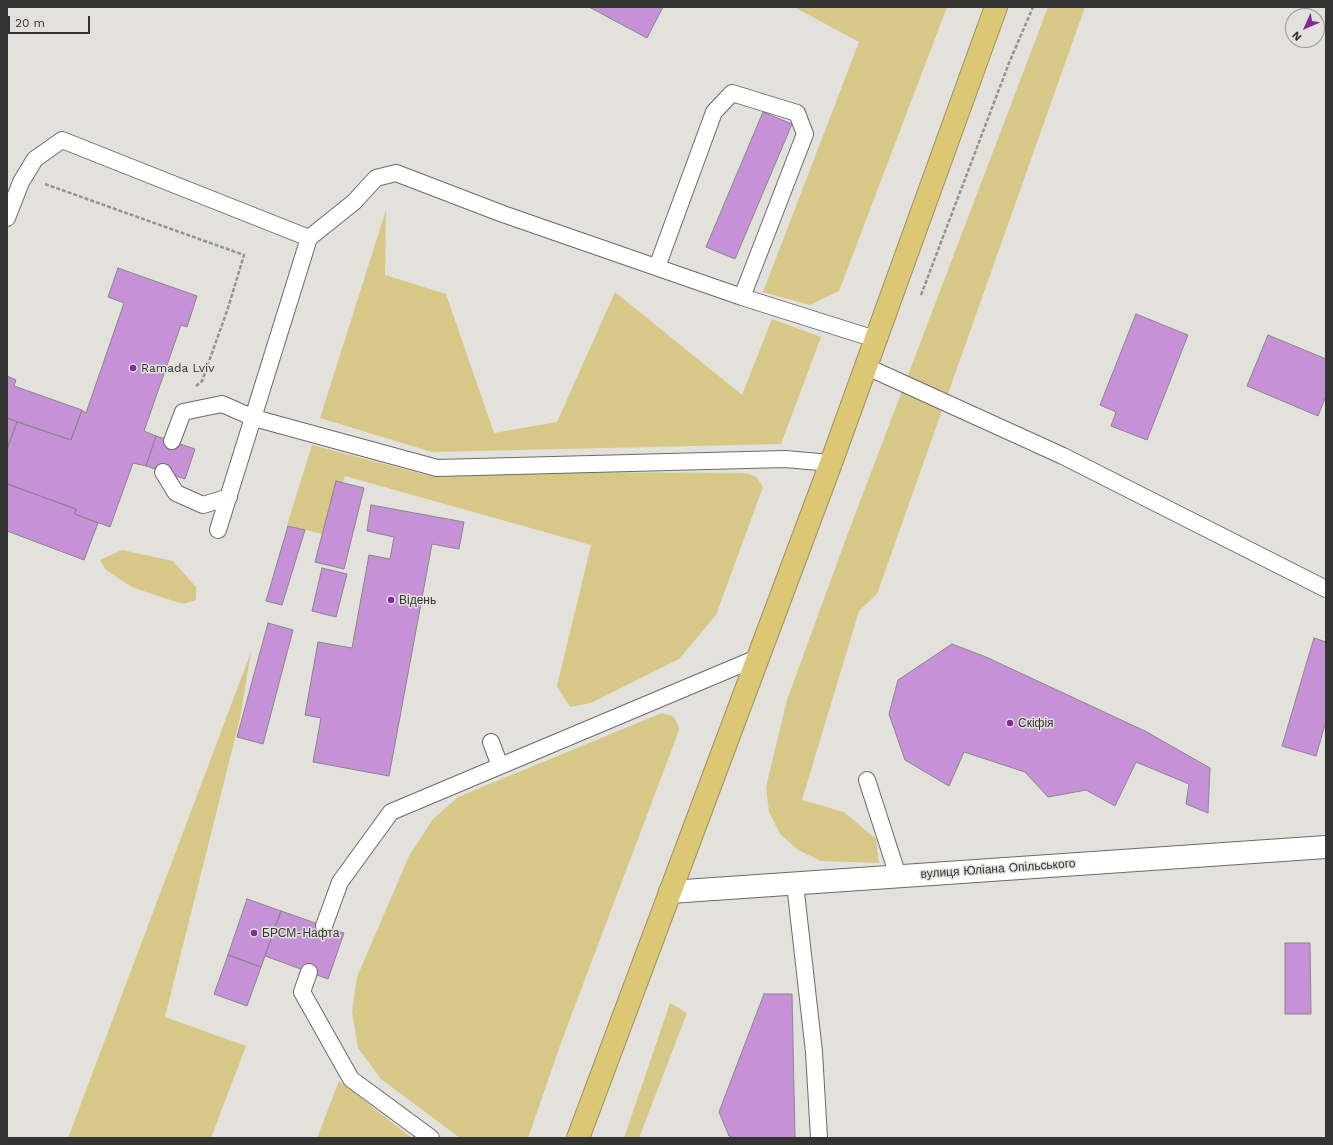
<!DOCTYPE html>
<meta charset="utf-8">
<style>
body{margin:0}
#map{position:relative;width:1333px;height:1145px;overflow:hidden;background:#e2e1dc;font-family:"Work Sans",sans-serif}
canvas{display:block}
.frame{position:absolute;inset:0;border:8px solid #333331;pointer-events:none}
.north{position:absolute;left:1285px;top:8px;width:40px;height:40px;box-sizing:border-box;background:#e2e1dc;border:1px solid #9c9b98;border-radius:50%;rotate:225deg;font-size:11px;font-weight:700;line-height:16px;text-align:center;color:#333331}
.north::after{content:'';display:block;margin:auto;width:14px;height:18px;background:#802b99;clip-path:polygon(50% 0,100% 100%,50% 72%,0 100%)}
.scale{position:absolute;left:8px;top:16px;width:82px;height:18px;box-sizing:border-box;border:2px solid #333331;border-top:0;padding-left:5px;font-size:12px;line-height:14px;white-space:nowrap;color:#333331;-webkit-text-stroke:3px #e2e1dc;paint-order:stroke}
</style>
<div id="map">
<canvas width="1333" height="1145"></canvas>
<div class="frame"></div>
<div class="north">N</div>
<div class="scale">20 m</div>
</div>
<script>
const g = document.querySelector('canvas').getContext('2d');
g.lineJoin = 'round';
function fillPath(path, color) { g.fillStyle = color; g.fill(path, 'evenodd'); }
const poly = rows => new Path2D(rows.map(r => 'M' + r).join(''));
function stroke(path, color, width, dash) { g.strokeStyle = color; g.lineWidth = width; g.lineCap = dash ? 'butt' : 'round'; g.setLineDash(dash || []); g.stroke(path); }
function label(font, color, halo, rows, align = 'center') {
  g.font = font + ' "Work Sans",sans-serif'; g.lineWidth = 3; g.setLineDash([]); g.textBaseline = 'middle'; g.strokeStyle = halo; g.fillStyle = color; for (const [text, x, y, turn = 0] of rows) {
    g.save(); g.translate(x, y); g.rotate((+turn || 0) * Math.PI / 180); g.textAlign = isNaN(turn) ? turn : align; if (halo) g.strokeText(text, 0, 0); g.fillText(text, 0, 0); g.restore();
  }
}
fillPath(poly([
 [794,7,947,7,839,291,810,305,763,292,859,42],
 [1048,7,1085,7,877,594,859,611,802,800,844,812,876,839,879,863,821,861,798,850,780,834,769,812,766,787,787,700,848,533],
 [386,210,385,275,446,294,494,433,557,422,615,292,742,395,772,319,821,337,781,444,432,452,320,418],
 [312,445,434,477,562,472,742,473,750,474,757,478,763,487,716,615,679,659,591,703,570,707,557,686,591,545,345,476,326,535,287,525],
 [122,550,173,561,196,587,196,600,184,604,164,598,132,587,106,570,100,560],
 [251,652,240,718,165,1017,246,1046,211,1138,68,1138],
 [662,713,672,716,675,719,679,728,678,733,562,1040,528,1138,460,1138,381,1079,358,1048,352,1012,357,977,409,856,433,819,458,797],
 [670,1003,687,1013,639,1138,624,1138],
 [339,1081,412,1138,317,1138]
]), '#d8c887');
const building = poly([
 [589,7,663,7,647,38,589,7],
 [763,112,792,124,735,259,706,247,763,112],
 [118,268,197,296,187,327,181,325,144,431,156,436,146,466,133,463,110,527,75,514,76,509,7,484,7,449,17,422,71,440,82,410,86,413,124,303,108,297,118,268],
 [1136,314,1188,335,1147,440,1111,426,1116,412,1100,405,1136,314],
 [1268,335,1326,359,1326,396,1318,416,1247,386,1268,335],
 [7,376,16,380,14,386,82,410,71,440,7,418,7,376],
 [7,418,17,422,7,449,7,418],
 [156,436,195,449,185,479,146,466,156,436],
 [336,481,364,488,344,569,315,562,336,481],
 [7,484,76,509,75,514,98,523,84,560,7,531,7,484],
 [371,505,464,522,459,549,432,544,389,776,313,762,321,718,305,715,318,642,352,648,369,555,390,559,394,537,367,531,371,505],
 [288,526,305,530,282,605,266,601,288,526],
 [322,568,347,574,336,617,312,611,322,568],
 [268,623,293,630,263,744,237,737,268,623],
 [1314,638,1326,642,1326,721,1316,756,1282,746,1314,638],
 [952,644,986,657,1145,731,1210,768,1208,813,1186,804,1189,784,1136,762,1115,806,1086,790,1048,797,1025,772,964,752,949,786,905,760,889,714,898,680,952,644],
 [247,899,281,911,261,967,228,955,247,899],
 [281,911,344,933,328,979,265,956,281,911],
 [1285,943,1310,943,1311,1014,1285,1014,1285,943],
 [228,955,261,967,247,1006,214,994,228,955],
 [764,994,792,994,795,1138,735,1138,729,1136,719,1112,764,994]
]);
fillPath(building, '#c691d7');
stroke(building, '#89878a', 1);
const lane = poly([
 [7,218,21,182,35,159,62,140,309,238,354,202,376,178,396,173,503,214,742,297,875,339],
 [657,267,714,112,732,93,797,113,805,134,742,297],
 [865,366,1063,456,1326,589],
 [172,441,183,412,222,404,254,418,437,468,785,459,831,463],
 [163,472,176,493,203,505,229,497],
 [218,530,309,238],
 [491,742,500,766],
 [867,780,898,876],
 [795,884,814,1052,819,1138],
 [324,926,340,882,391,812,759,657],
 [309,972,302,992,351,1079,431,1138]
]);
const street = poly([
 [670,892,1326,847]
]);
const highway = poly([
 [578,1138,831,463,996,7]
]);
stroke(lane, '#6b6a67', 18);
stroke(street, '#6b6a67', 24);
stroke(highway, '#a1935d', 24);
stroke(poly([
 [45,184,244,255,228,308,202,381,196,386],
 [921,295,1009,63,1033,7]
]), '#949490', 2.5, [4, 2]);
stroke(lane, '#fff', 16);
stroke(street, '#fff', 22);
stroke(highway, '#dcc774', 22);
for (const [x, y, r, color] of [
 [133,368,4,"#802b99"],
 [391,600,4,"#802b99"],
 [1010,723,4,"#802b99"],
 [254,933,4,"#802b99"]
]) { const dot = new Path2D(); dot.arc(x, y, r, 0, 2 * Math.PI); g.fillStyle = color; g.fill(dot); stroke(dot, '#e2e1dc', 1.5); }
label('12px', '#333331', '#e2e1dc', [
 ["Ramada Lviv",141,368],
 ["Відень",399,600],
 ["Скіфія",1018,723],
 ["БРСМ-Нафта",262,933]
], 'left');
label('12px', '#333331', '#e2e1dc', [
 ["вулиця Юліана Опільського",998,869,-4]
]);
</script>
